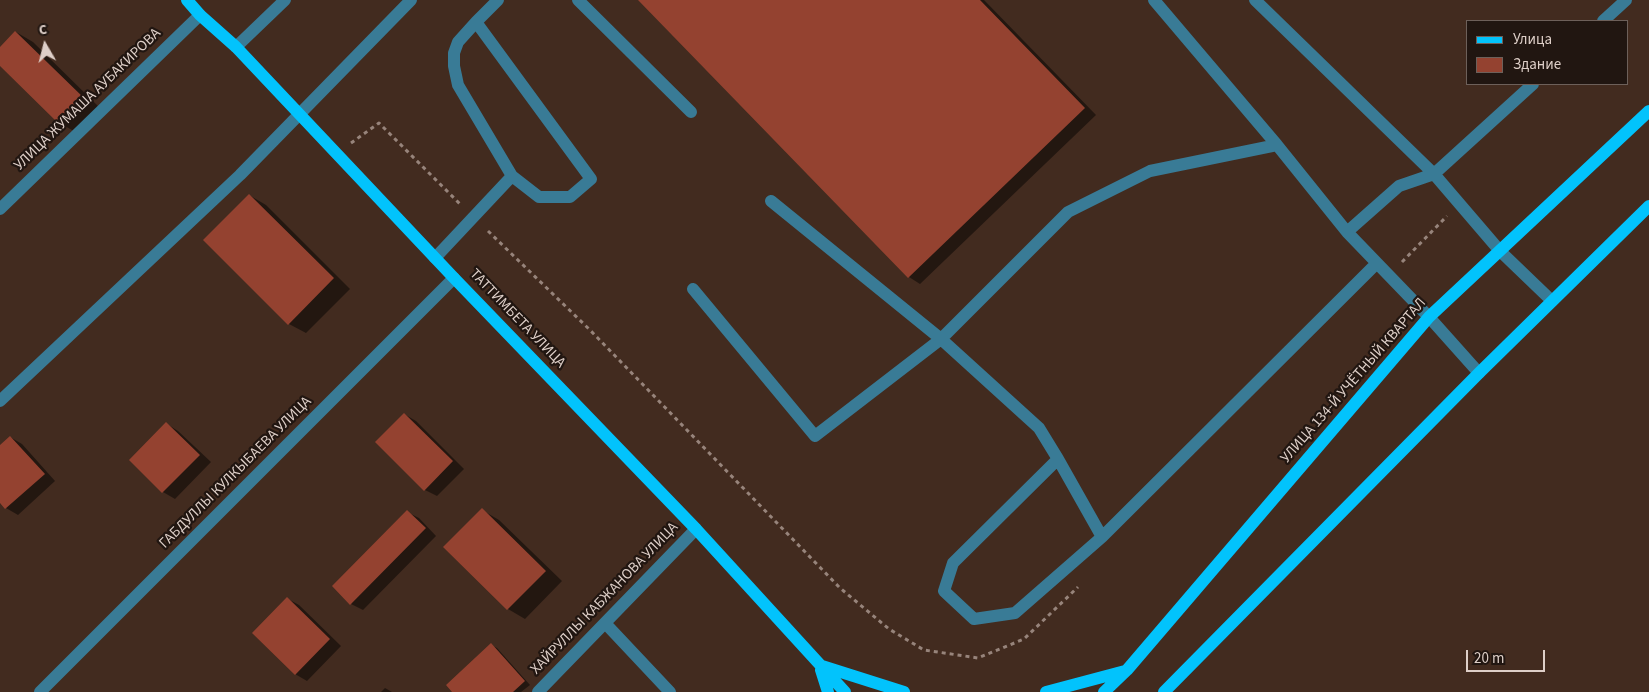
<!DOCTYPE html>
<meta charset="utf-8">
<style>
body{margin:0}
#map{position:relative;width:1649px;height:692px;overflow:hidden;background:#422b1f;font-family:"Source Sans 3",sans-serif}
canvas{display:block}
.legend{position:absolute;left:1466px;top:20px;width:162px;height:65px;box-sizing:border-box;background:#211611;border:1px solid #6d605a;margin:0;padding:6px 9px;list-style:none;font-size:15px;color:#decfc8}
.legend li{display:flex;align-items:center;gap:10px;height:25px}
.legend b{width:25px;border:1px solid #6d605a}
.north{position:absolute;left:20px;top:20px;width:50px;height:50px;-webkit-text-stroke:4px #211611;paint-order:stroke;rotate:352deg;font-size:14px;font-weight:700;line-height:20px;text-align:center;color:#decfc8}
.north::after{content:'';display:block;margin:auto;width:18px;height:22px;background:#decfc8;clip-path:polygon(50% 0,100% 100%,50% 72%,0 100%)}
.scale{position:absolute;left:1466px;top:650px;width:79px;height:22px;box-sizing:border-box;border:2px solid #decfc8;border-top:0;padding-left:6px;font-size:15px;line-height:18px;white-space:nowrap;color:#decfc8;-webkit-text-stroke:4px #211611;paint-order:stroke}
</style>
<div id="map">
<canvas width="1649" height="692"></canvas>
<ul class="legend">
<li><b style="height:6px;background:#02c3fc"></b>Улица</li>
<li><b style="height:14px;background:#944230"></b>Здание</li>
</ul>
<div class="north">С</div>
<div class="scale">20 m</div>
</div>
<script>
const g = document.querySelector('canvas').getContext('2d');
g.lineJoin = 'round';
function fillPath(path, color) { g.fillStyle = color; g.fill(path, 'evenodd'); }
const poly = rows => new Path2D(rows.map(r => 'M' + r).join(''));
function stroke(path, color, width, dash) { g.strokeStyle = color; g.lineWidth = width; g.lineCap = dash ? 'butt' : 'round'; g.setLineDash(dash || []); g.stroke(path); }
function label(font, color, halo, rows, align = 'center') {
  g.font = font + ' "Source Sans 3",sans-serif'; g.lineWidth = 4.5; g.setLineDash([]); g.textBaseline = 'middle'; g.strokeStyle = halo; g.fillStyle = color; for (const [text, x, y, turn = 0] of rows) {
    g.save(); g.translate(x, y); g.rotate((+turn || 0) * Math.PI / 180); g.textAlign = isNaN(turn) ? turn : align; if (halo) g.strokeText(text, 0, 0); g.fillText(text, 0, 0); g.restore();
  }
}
fillPath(poly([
 [639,0,984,0,1096,115,920,284,909,277],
 [16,32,33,42,101,109,77,133,60,123,0,64,0,48],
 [249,195,266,205,350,289,306,333,289,324],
 [404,414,416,421,464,469,437,496,425,490],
 [167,424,178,431,211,462,175,499,163,492,131,460],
 [10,437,22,444,55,481,18,515,6,508,0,501,0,447],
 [482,510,499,520,562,581,525,619,508,609],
 [407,512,419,518,436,536,363,610,351,604],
 [288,599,299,605,341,646,307,681,295,674],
 [491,645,497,648,530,685,521,692,454,692],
 [385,688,392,692,381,692]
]), '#0007');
fillPath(poly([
 [638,0,980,0,1085,108,908,278],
 [15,31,85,99,59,124,0,66,0,47],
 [249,194,334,278,288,325,203,240],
 [404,413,453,461,424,491,375,442],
 [166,422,200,455,162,493,129,460],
 [10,436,45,474,5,509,0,503,0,445],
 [482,508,546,571,507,610,443,547],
 [407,510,426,528,350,605,332,586],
 [287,597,330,639,295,675,252,633],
 [491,643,525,681,513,692,452,692,446,685]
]), '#944230');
stroke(poly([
 [351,143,379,123,460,204],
 [488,231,590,330,840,588,889,629,924,650,978,658,1024,639,1078,587],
 [1402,262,1447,216]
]), '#97847b', 3, [4, 4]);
stroke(poly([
 [578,0,691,112],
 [1154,0,1277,145,1347,232,1429,317,1479,373],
 [1255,0,1434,174,1500,251,1552,301],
 [1603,21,1626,0],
 [476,22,591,179,570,197,539,197,512,176],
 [236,47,285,0],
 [771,201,941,339,1039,428,1058,459,1102,537,1376,264],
 [0,209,200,15],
 [1347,232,1399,186,1434,174,1533,84],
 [435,258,512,176,458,85,454,66,454,53,458,42,476,22,498,0],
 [693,289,815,436,941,339,1068,212,1150,171,1277,145],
 [0,401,240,175,411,0],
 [1058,459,953,563,944,591,974,619,1015,613,1102,537],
 [605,623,670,692],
 [40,692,454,278],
 [538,692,696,529]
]), '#397b96', 12);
stroke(poly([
 [187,0,200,15,236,47,454,278,696,529,845,692],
 [822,666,904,692],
 [821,670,828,692],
 [1046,692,1125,671],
 [1104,692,1127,670,1429,317,1649,111],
 [1164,692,1479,373,1649,206]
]), '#02c3fc', 12);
label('15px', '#decfc8', '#211611', [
 ["УЛИЦА ЖУМАША АУБАКИРОВА",88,100,-44],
 ["ТАТТИМБЕТА УЛИЦА",517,319,46],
 ["УЛИЦА 134-Й УЧЁТНЫЙ КВАРТАЛ",1354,381,-49],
 ["ГАБДУЛЛЫ КУЛКЫБАЕВА УЛИЦА",236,473,-45],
 ["ХАЙРУЛЛЫ КАБЖАНОВА УЛИЦА",605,599,-46]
]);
</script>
